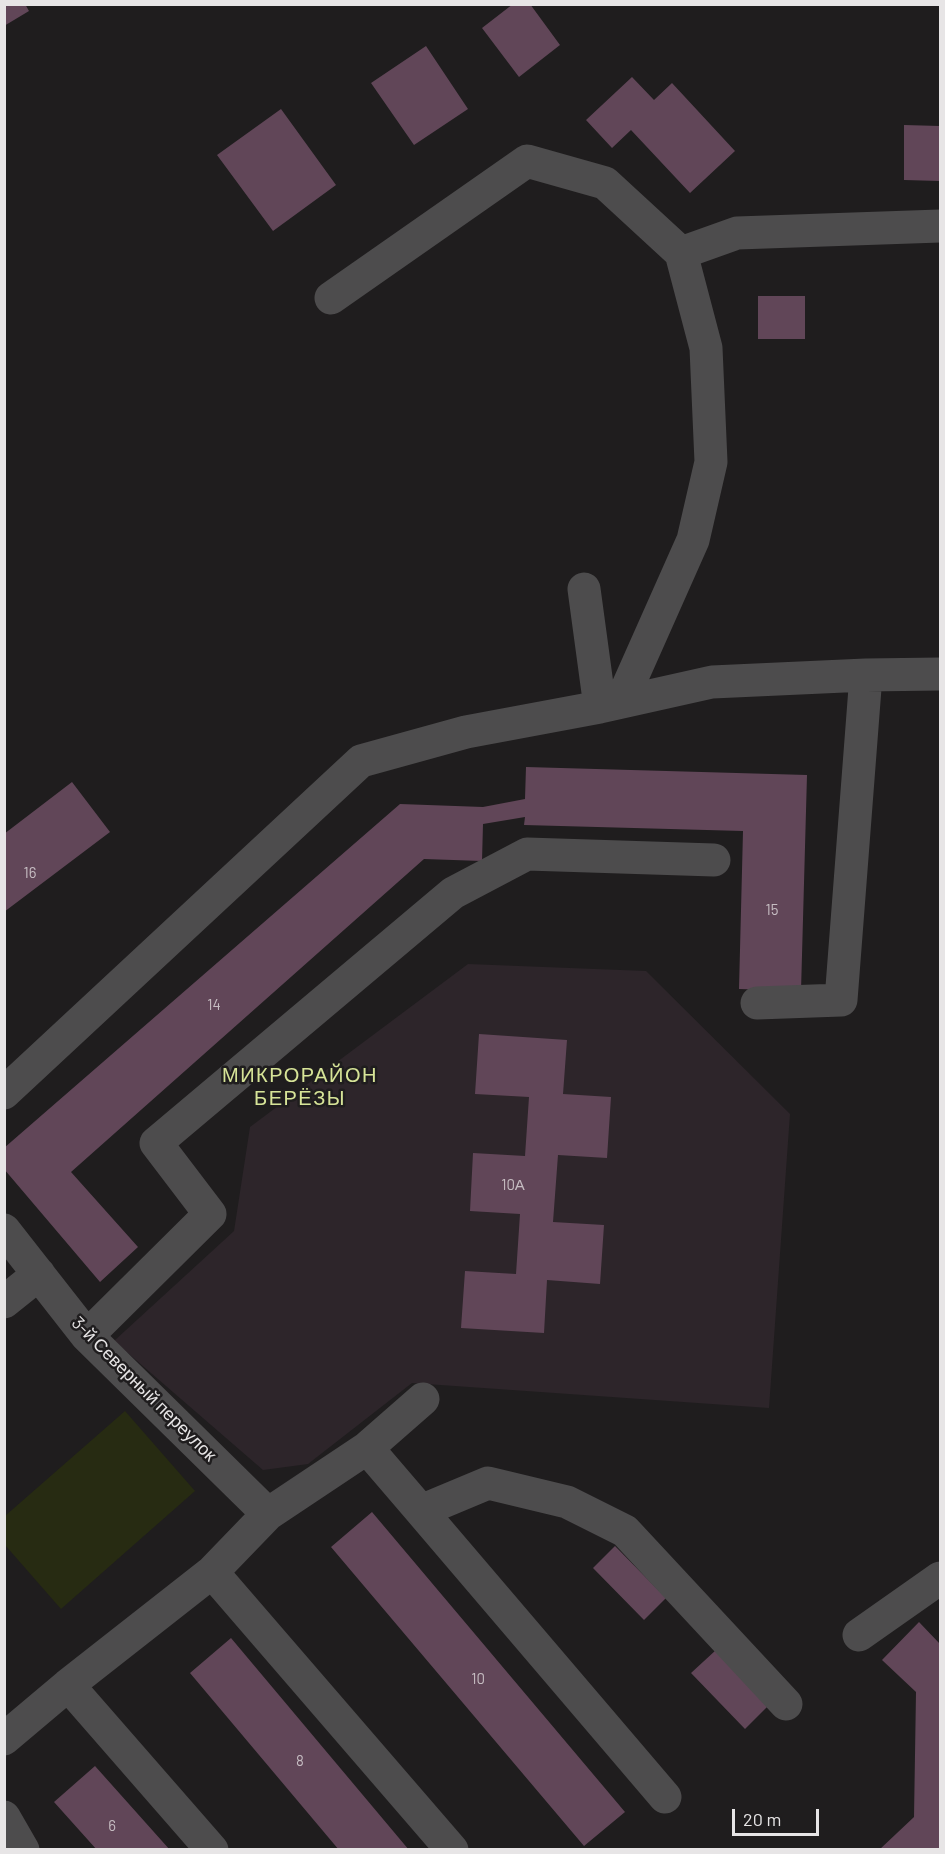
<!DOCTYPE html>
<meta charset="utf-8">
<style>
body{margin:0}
#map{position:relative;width:945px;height:1854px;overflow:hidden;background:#1f1d1e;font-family:Barlow,sans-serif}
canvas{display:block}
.frame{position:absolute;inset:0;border:6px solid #e7e5e6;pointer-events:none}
.scale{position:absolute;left:732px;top:1809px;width:87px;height:27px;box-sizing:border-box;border:3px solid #e7e5e6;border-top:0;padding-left:8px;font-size:18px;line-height:21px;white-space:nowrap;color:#e7e5e6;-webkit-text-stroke:4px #1f1d1e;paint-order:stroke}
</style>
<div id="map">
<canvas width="945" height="1854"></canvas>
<div class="frame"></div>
<div class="scale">20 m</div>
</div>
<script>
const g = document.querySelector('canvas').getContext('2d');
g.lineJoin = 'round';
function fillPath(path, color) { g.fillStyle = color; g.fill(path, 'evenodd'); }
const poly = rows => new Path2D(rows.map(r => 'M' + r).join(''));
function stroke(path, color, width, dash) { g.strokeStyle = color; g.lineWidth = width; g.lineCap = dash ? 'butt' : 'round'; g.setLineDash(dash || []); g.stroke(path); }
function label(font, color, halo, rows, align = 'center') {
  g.font = font + ' Barlow,sans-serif'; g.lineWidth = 5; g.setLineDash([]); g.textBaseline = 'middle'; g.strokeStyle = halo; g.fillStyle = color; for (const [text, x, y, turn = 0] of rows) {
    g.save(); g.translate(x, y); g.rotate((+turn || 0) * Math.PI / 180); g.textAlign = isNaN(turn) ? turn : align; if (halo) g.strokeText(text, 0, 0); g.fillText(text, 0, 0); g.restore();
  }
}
fillPath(poly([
 [468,964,646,971,790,1114,769,1408,412,1383,308,1464,263,1470,114,1341,234,1231,250,1127]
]), '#2d252a');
fillPath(poly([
 [125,1411,195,1491,61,1609,5,1545,5,1516]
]), '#272b12');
fillPath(poly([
 [4,4,25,4,29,11,4,26],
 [513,4,530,4,560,45,519,77,482,28],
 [426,46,468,109,414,145,371,83],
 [632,77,654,100,672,83,735,151,690,193,631,130,612,148,586,120],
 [281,109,336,185,273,231,217,155],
 [904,125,940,126,940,181,904,180],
 [758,296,805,296,805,339,758,339],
 [526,767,807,775,801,991,739,989,743,831,524,825,525,817,483,824,482,861,424,859,71,1172,138,1247,100,1282,4,1169,4,1148,400,804,483,807,525,799],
 [72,782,110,832,4,912,4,834],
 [479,1034,567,1040,563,1094,611,1097,607,1158,558,1155,553,1222,604,1225,600,1284,547,1280,544,1333,461,1328,465,1271,516,1274,520,1214,470,1211,473,1153,525,1156,529,1097,475,1094],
 [372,1512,625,1812,584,1846,331,1547],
 [615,1546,666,1598,644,1620,593,1568],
 [919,1622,940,1644,940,1850,879,1850,914,1817,916,1692,882,1660],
 [231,1638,409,1850,339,1850,190,1673],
 [716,1650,769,1705,745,1729,691,1673],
 [95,1766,170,1850,97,1850,54,1802]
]), '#614658');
stroke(poly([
 [681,253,737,233,940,226],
 [331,298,527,161,605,183,681,253,706,348,711,462,693,540,621,702],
 [584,589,600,707],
 [757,1003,841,1000,866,675],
 [4,1093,361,761,466,732,600,707,712,682,866,675,940,674],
 [4,1230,87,1336,268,1514],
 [4,1302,39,1274],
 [87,1336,210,1214,156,1143,453,893,527,854,714,860],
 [367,1448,421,1511,488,1483,567,1502,625,1531,786,1704],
 [421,1511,665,1797],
 [212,1572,452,1850],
 [859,1635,940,1578],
 [68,1685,212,1850],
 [4,1739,68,1685,212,1572,268,1514,367,1448,423,1399],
 [4,1817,23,1850]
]), '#4d4c4d', 33);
label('15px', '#c6bdc2', null, [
 ["16",30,873],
 ["15",772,910],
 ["14",214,1005],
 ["10А",513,1185],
 ["10",478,1679],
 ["8",300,1761],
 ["6",112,1826]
]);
label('18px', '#e7e5e6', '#1f1d1e', [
 ["3-й Северный переулок",144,1389,45]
]);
g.letterSpacing = '1.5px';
label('20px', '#d7e498', '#1f1d1e', [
 ["МИКРОРАЙОН",300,1075],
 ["БЕРЁЗЫ",300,1098]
]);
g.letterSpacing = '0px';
</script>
